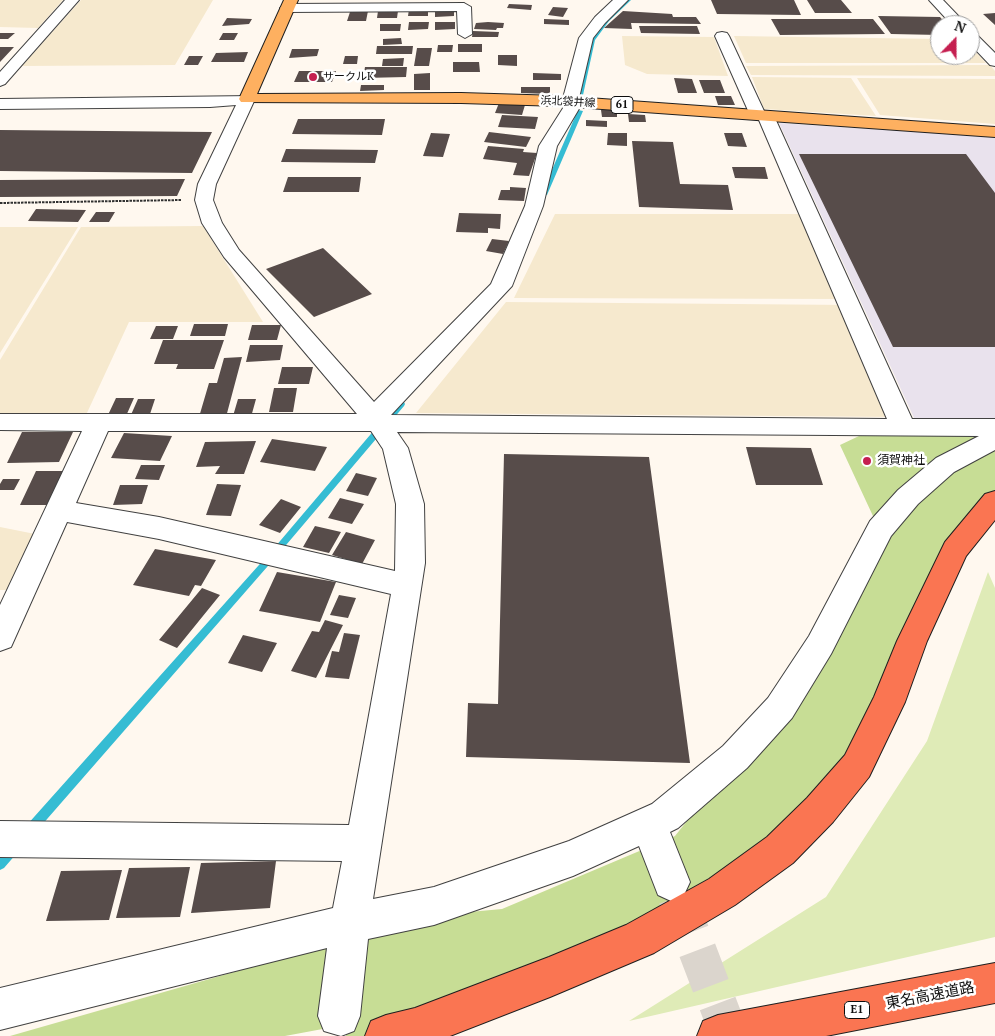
<!DOCTYPE html>
<meta charset="utf-8">
<style>
body{margin:0}
#map{position:relative;width:995px;height:1036px;overflow:hidden;background:#fff8ef;font-family:"PT Serif",serif}
canvas{display:block}
.north{position:absolute;left:930px;top:15px;width:50px;height:50px;box-sizing:border-box;background:#fff;border:1px solid #9f9f9f;border-radius:50%;rotate:22deg;font-size:14px;font-weight:700;line-height:20px;text-align:center;color:#0e0e0e}
.north::after{content:'';display:block;margin:auto;width:18px;height:22px;background:#c51f50;clip-path:polygon(50% 0,100% 100%,50% 72%,0 100%)}
</style>
<div id="map">
<canvas width="995" height="1036"></canvas>
<div class="north">N</div>
</div>
<script>
const g = document.querySelector('canvas').getContext('2d');
g.lineJoin = 'round';
function fillPath(path, color) { g.fillStyle = color; g.fill(path, 'evenodd'); }
const poly = rows => new Path2D(rows.map(r => 'M' + r).join(''));
function stroke(path, color, width, dash) { g.strokeStyle = color; g.lineWidth = width; g.lineCap = dash ? 'butt' : 'round'; g.setLineDash(dash || []); g.stroke(path); }
function label(font, color, halo, rows, align = 'center') {
  g.font = font + ' "PT Serif","Noto Sans JP",serif'; g.lineWidth = 5; g.setLineDash([]); g.textBaseline = 'middle'; g.strokeStyle = halo; g.fillStyle = color; for (const [text, x, y, turn = 0] of rows) {
    g.save(); g.translate(x, y); g.rotate((+turn || 0) * Math.PI / 180); g.textAlign = isNaN(turn) ? turn : align; if (halo) g.strokeText(text, 0, 0); g.fillText(text, 0, 0); g.restore();
  }
}
fillPath(poly([
 [779,123,995,137,995,419,915,420]
]), '#e9e2ed');
fillPath(poly([
 [0,0,63,0,38,28,0,27],
 [81,0,213,0,175,65,22,66],
 [622,36,714,37,728,76,647,74,625,65],
 [734,36,940,39,940,55,970,55,970,46,986,63,746,63],
 [990,65,995,71,995,76,751,75,746,66],
 [752,77,851,78,876,116,764,109],
 [857,78,995,79,995,124,880,115],
 [555,214,809,214,847,299,514,298],
 [203,226,263,322,129,322,86,415,0,414,0,360,81,227],
 [0,227,78,227,0,353],
 [506,302,850,305,899,417,416,413],
 [0,527,35,534,9,590,0,590]
]), '#f6e9ce');
fillPath(poly([
 [988,572,995,588,995,937,629,1021,826,897,927,741]
]), '#dfebb7');
fillPath(poly([
 [995,425,995,507,925,615,842,786,718,888,371,1036,346,1036,350,923,502,909,675,836,796,684,879,529,840,445,878,427],
 [332,944,328,1028,285,1036,10,1036]
]), '#c7dd95');
fillPath(poly([
 [627,0,631,0,609,21,595,40,583,95,578,96,591,40,605,19,627,0],
 [578,110,583,111,547,195,542,196,541,195,578,110],
 [401,401,404,402,405,404,404,406,281,551,34,834,30,836,26,834,24,830,26,826,275,547,398,402,401,401],
 [13,843,17,845,19,849,17,853,4,868,0,870,0,855,9,845,13,843]
]), '#35bcd3');
fillPath(poly([
 [711,0,794,0,801,15,717,14],
 [807,0,841,0,852,13,815,13],
 [509,4,532,5,531,10,507,8],
 [553,7,568,8,563,17,548,15],
 [409,9,428,9,428,16,408,16],
 [454,9,454,16,435,17,435,10],
 [368,11,366,21,347,21,350,12],
 [378,11,398,11,397,18,377,18],
 [623,11,672,14,673,17,696,17,701,24,631,23,632,29,604,28],
 [995,13,995,25,983,14],
 [878,16,940,17,947,25,940,25,940,35,891,34],
 [227,18,252,19,249,24,222,26],
 [544,19,569,20,569,25,544,24],
 [771,19,873,19,885,34,780,35],
 [409,22,429,22,428,29,408,30],
 [435,22,455,22,455,29,435,30],
 [488,22,504,23,503,28,497,28,496,30,474,29,476,23],
 [380,24,401,24,400,31,380,31],
 [639,26,697,26,700,34,641,33],
 [473,31,499,32,498,37,472,37],
 [0,33,15,33,8,39,0,39],
 [223,33,238,33,234,40,219,40],
 [401,38,402,44,383,45,383,39],
 [458,44,482,44,482,52,458,52],
 [438,45,453,45,452,52,437,52],
 [377,46,413,46,412,54,376,54],
 [0,47,14,47,0,62],
 [417,48,432,48,429,66,414,66],
 [292,49,319,49,317,56,289,58],
 [248,52,244,62,211,62,216,53],
 [498,55,517,55,517,66,498,65],
 [189,56,203,56,198,65,184,65],
 [345,56,358,56,357,64,343,64],
 [404,58,403,66,382,66,383,59],
 [453,62,479,62,480,72,453,72],
 [365,67,407,67,406,77,363,78],
 [299,71,336,71,332,82,294,82],
 [430,73,430,90,414,90,414,74],
 [533,73,561,74,561,80,533,80],
 [674,78,692,79,697,93,678,93],
 [699,80,720,80,725,93,704,93],
 [361,85,384,85,384,90,360,91],
 [521,87,550,87,550,94,521,93],
 [715,96,731,96,735,105,718,105],
 [499,103,525,105,522,115,495,113],
 [601,110,617,110,617,117,602,117],
 [628,114,645,115,646,122,629,122],
 [502,115,538,117,535,129,498,127],
 [298,119,385,119,382,135,292,134],
 [586,120,607,121,607,127,586,126],
 [0,130,212,132,192,173,0,171],
 [489,132,531,137,526,147,484,142],
 [431,133,450,134,443,157,423,156],
 [608,133,627,133,627,146,607,145],
 [724,133,742,133,747,147,728,146],
 [632,141,673,142,680,184,728,185,733,210,639,207],
 [488,146,524,149,523,152,537,153,529,176,513,175,517,163,483,159],
 [286,149,378,150,375,163,281,162],
 [799,154,966,154,995,193,995,347,893,347],
 [732,167,765,167,768,179,735,178],
 [288,177,361,177,359,192,283,192],
 [185,179,177,196,0,197,0,180],
 [510,187,526,188,524,201,498,200,501,190,510,190],
 [36,209,86,210,78,222,28,221],
 [96,212,115,212,109,222,89,222],
 [459,213,501,214,500,229,488,228,488,233,456,232],
 [492,239,509,241,503,254,486,251],
 [323,248,372,294,314,317,266,269],
 [194,324,228,324,225,336,190,336],
 [252,325,281,325,277,340,248,340],
 [156,326,178,326,173,339,150,339],
 [163,340,224,340,214,369,176,369,178,364,154,364],
 [250,345,283,345,280,360,246,362],
 [242,357,226,417,199,417,209,383,217,383,224,358],
 [282,367,313,367,309,384,278,384],
 [274,388,297,388,293,412,269,412],
 [116,398,134,398,126,416,108,415],
 [138,399,155,399,149,417,130,417],
 [238,399,256,399,251,417,233,416],
 [22,432,73,432,59,462,7,463],
 [124,433,172,436,160,461,111,458],
 [272,439,327,447,315,471,260,462],
 [256,441,244,474,215,474,220,466,196,467,205,442],
 [746,447,811,448,823,485,756,485],
 [504,454,649,457,690,763,466,757,468,703,498,704],
 [141,465,165,465,159,480,135,479],
 [36,471,64,471,49,505,20,505],
 [356,473,377,478,368,496,346,491],
 [3,479,20,479,14,490,0,490,0,484],
 [217,484,241,485,231,516,206,515],
 [120,485,148,485,142,504,113,505],
 [340,498,364,504,352,524,328,518],
 [281,499,301,507,280,533,259,525],
 [315,526,341,532,329,553,303,547],
 [346,532,375,540,362,564,332,555],
 [155,549,216,560,201,586,195,585,189,596,133,585],
 [277,572,336,582,320,622,259,611],
 [202,588,220,595,177,648,159,640],
 [339,595,356,598,348,618,330,615],
 [325,620,343,625,316,678,291,671,312,631,319,632],
 [344,633,360,635,349,679,325,677,332,651,339,652],
 [243,635,277,643,262,672,228,663],
 [276,861,270,908,191,913,201,863],
 [190,867,180,917,116,918,129,868],
 [122,870,109,920,46,921,61,871]
]), '#574c4a');
stroke(poly([
 [677,897,730,1036]
]), '#dbd5cd', 38, [38, 19]);
const minor = poly([
 [65,0,79,0,5,84,0,86,0,72,65,0],
 [613,0,628,0,605,23,593,38,579,98,583,102,557,146,543,206,512,286,391,415,887,419,759,120,752,118,750,115,715,36,717,33,722,32,727,33,729,36,764,111,772,113,774,116,912,419,995,419,995,450,954,472,918,504,891,536,831,654,792,718,747,768,678,828,670,832,690,882,684,895,671,901,658,895,639,846,573,876,434,925,368,939,360,1016,354,1031,341,1036,324,1031,318,1016,327,948,0,1030,0,988,333,908,342,861,0,857,0,821,349,825,391,594,159,539,67,522,11,647,0,651,0,605,82,431,0,430,0,414,357,414,224,257,202,223,195,200,198,184,236,105,210,107,0,109,0,99,253,96,255,99,216,184,213,200,222,223,239,250,374,402,491,284,525,206,539,146,565,105,562,102,579,38,595,17,613,0],
 [108,431,371,431,383,449,396,504,395,571,159,517,76,503,108,431],
 [397,432,979,436,936,458,898,490,870,521,809,636,768,698,723,746,652,804,569,841,434,887,373,899,425,563,424,504,408,448,397,432],
 [929,0,943,0,967,25,952,25,929,0],
 [464,3,471,7,472,34,465,38,458,34,457,11,287,12,280,8,287,4,464,3],
 [970,32,975,33,995,53,995,66,990,65,970,44,970,32]
]);
const major = poly([
 [284,0,298,0,257,94,461,93,560,96,995,127,995,137,560,106,461,103,241,102,239,99,284,0]
]);
const highway = poly([
 [995,491,995,520,966,556,927,641,905,702,869,777,833,822,793,863,735,905,654,953,550,997,450,1036,365,1036,371,1021,386,1015,415,1008,549,957,626,925,709,879,767,837,807,798,845,755,874,697,897,641,945,542,985,494,995,491],
 [995,963,995,1003,826,1036,697,1036,703,1021,718,1015,995,963]
]);
stroke(minor, '#414141', 2);
stroke(major, '#1f1f1f', 2);
stroke(highway, '#1f1f1f', 2);
stroke(poly([
 [0,203,182,200]
]), '#303030', 2, [2.5, 1]);
fillPath(minor, '#fff');
fillPath(major, '#feb060');
fillPath(highway, '#fa7552');
for (const [x, y, r, color] of [
 [313,77,5,"#c51f50"],
 [867,461,5,"#c51f50"]
]) { const dot = new Path2D(); dot.arc(x, y, r, 0, 2 * Math.PI); g.fillStyle = color; g.fill(dot); stroke(dot, '#fff', 2); }
label('11px', '#0e0e0e', '#fff', [
 ["サークルK",323,77]
], 'left');
label('11px', '#0e0e0e', '#fff', [
 ["浜北袋井線",568,102,3]
]);
for (const [x, y, w] of [
 [622,105,22],
 [857,1010,25]
]) { const box = new Path2D(); box.roundRect(x - w / 2, y - 8.5, w, 17, 4); g.fillStyle = '#fff'; g.fill(box); stroke(box, '#0e0e0e', 1); }
label('bold 11px', '#0e0e0e', null, [
 ["61",622,105],
 ["E1",857,1010]
]);
label('12px', '#0e0e0e', '#fff', [
 ["須賀神社",877,461]
], 'left');
label('15px', '#0e0e0e', '#fff', [
 ["東名高速道路",930,996,-11]
]);
</script>
